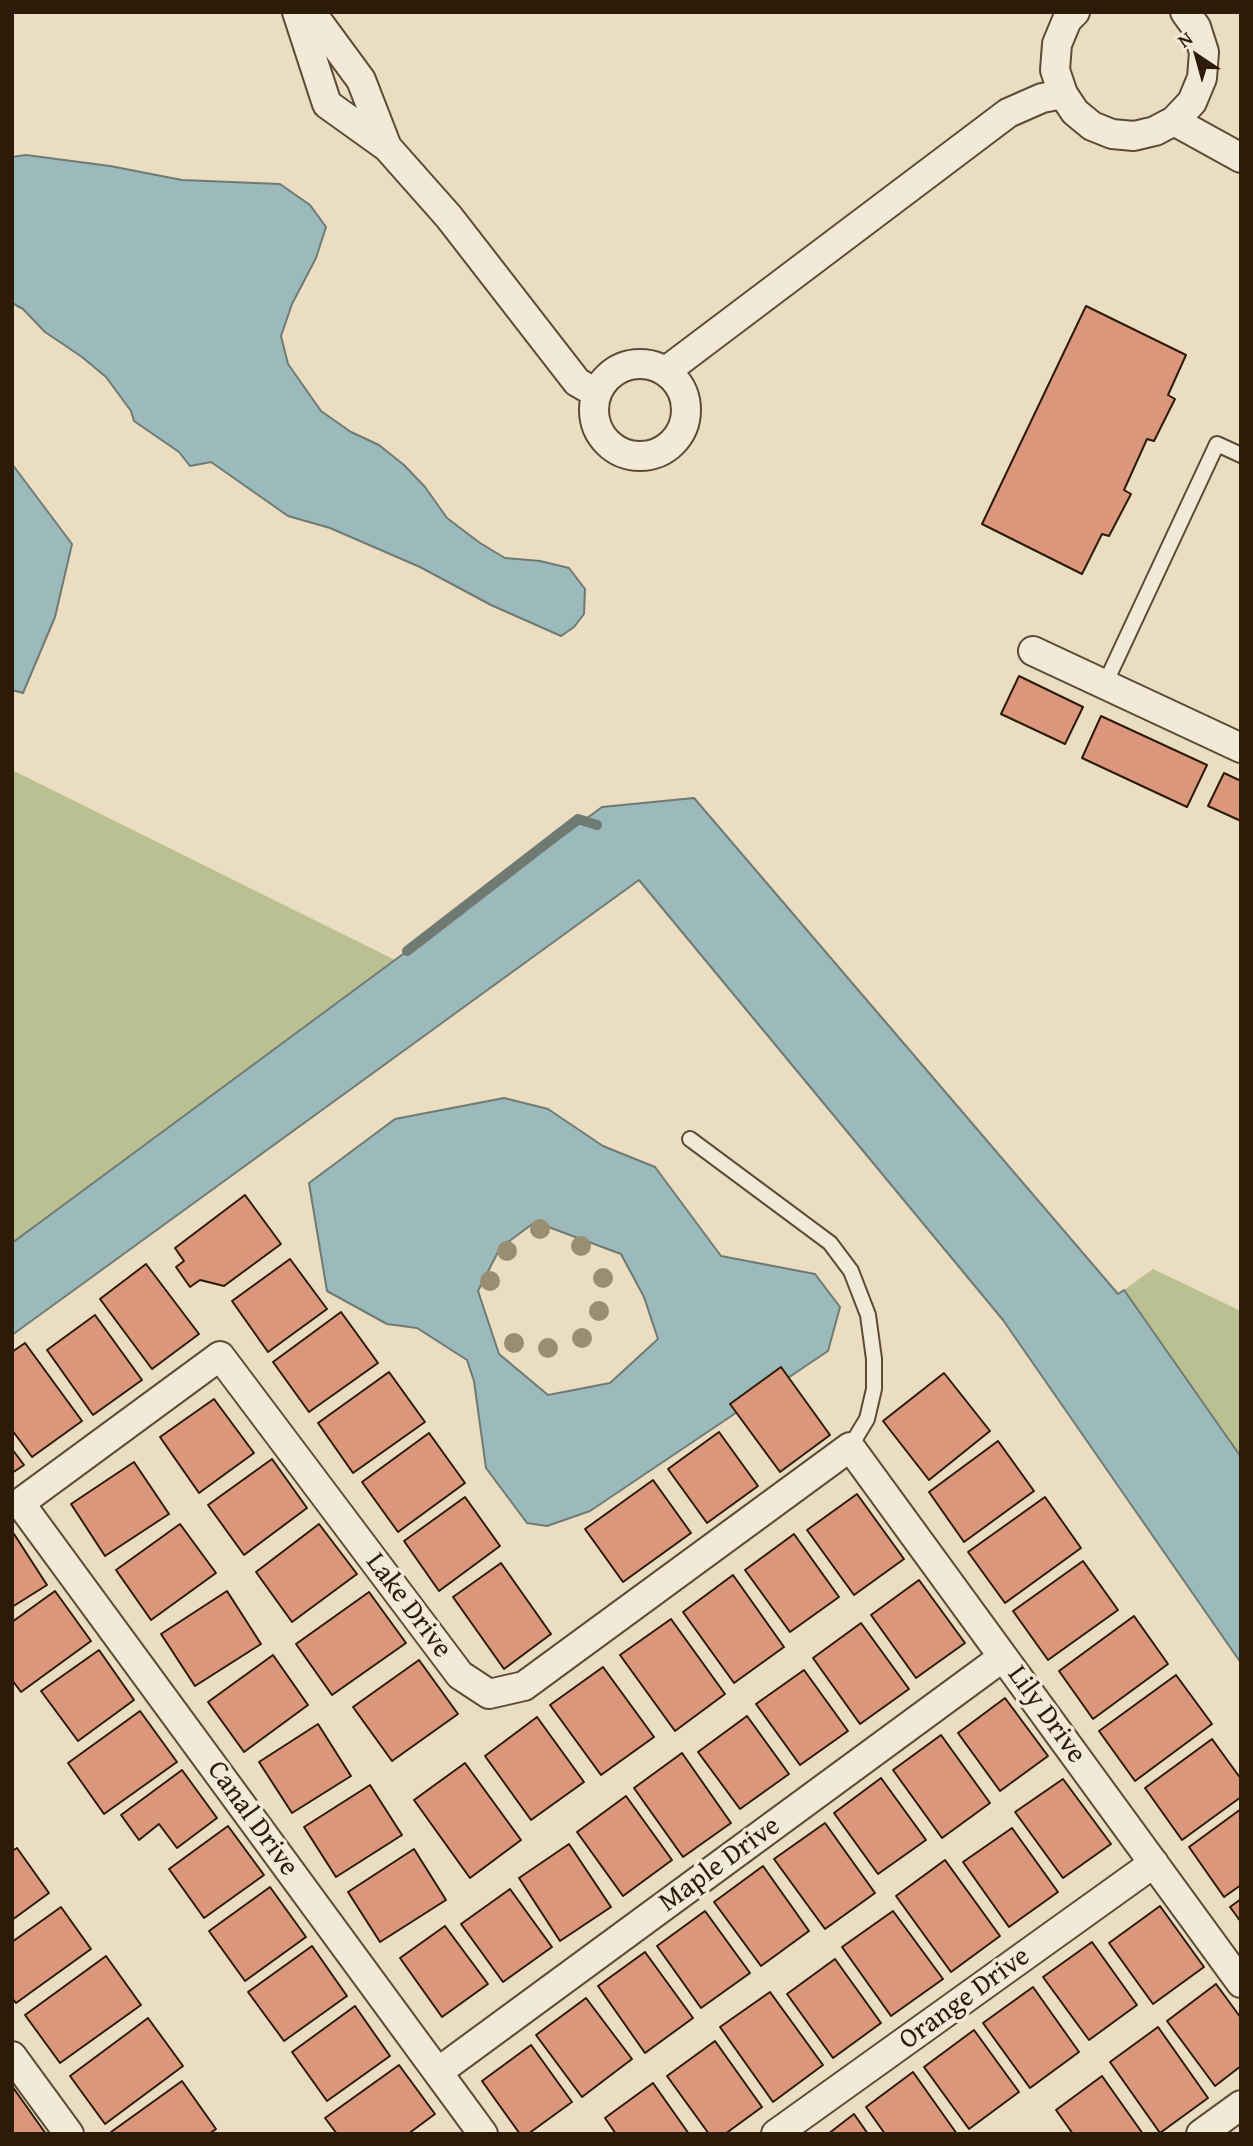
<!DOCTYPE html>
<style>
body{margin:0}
#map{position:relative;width:1253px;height:2146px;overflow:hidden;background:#ebddc1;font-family:"Gentium Book Plus",serif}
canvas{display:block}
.frame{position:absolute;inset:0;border:14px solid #2c1b06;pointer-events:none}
.north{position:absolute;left:1162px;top:21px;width:70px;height:70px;-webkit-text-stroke:5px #f2e9d7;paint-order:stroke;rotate:324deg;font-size:19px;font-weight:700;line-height:28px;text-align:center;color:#2c1b06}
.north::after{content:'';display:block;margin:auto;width:24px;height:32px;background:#2c1b06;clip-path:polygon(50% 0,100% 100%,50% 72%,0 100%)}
</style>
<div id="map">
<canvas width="1253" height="2146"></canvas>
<div class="frame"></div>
<div class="north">N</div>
</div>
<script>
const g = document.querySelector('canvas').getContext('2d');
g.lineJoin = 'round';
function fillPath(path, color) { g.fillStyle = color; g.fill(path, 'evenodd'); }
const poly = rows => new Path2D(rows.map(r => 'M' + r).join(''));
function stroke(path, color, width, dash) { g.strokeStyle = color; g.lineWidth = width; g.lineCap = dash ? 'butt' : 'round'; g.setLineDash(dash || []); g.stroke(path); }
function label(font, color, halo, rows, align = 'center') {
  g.font = font + ' "Gentium Book Plus",serif'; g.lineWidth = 7; g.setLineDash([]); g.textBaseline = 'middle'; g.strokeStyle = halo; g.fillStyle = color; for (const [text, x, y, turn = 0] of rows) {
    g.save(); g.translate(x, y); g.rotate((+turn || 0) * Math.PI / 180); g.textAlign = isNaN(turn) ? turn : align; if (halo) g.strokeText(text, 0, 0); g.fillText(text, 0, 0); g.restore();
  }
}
fillPath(poly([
 [12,770,395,960,12,1243],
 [1153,1269,1241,1311,1241,1457,1124,1290]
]), '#bac091');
const water = poly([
 [26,155,110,166,182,180,280,184,310,205,326,227,316,258,292,304,281,336,288,364,321,411,351,432,379,445,404,465,425,487,447,518,480,543,505,558,540,561,569,568,585,589,584,614,574,627,561,636,491,605,420,567,330,528,288,516,211,462,190,466,179,452,134,421,131,411,106,377,82,357,45,332,23,309,12,303,12,157,26,155],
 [12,464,72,544,55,617,23,693,12,690,12,464],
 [694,798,1118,1294,1124,1290,1241,1457,1241,1663,1003,1320,639,880,12,1335,12,1243,602,807,694,798],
 [504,1098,548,1109,603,1146,655,1167,721,1256,815,1274,840,1307,828,1351,590,1511,547,1526,527,1523,486,1468,474,1381,467,1360,417,1328,387,1324,327,1291,309,1183,395,1119,504,1098],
 [535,1222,621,1254,644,1297,658,1339,610,1383,548,1395,499,1354,478,1291,500,1248,535,1222]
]);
fillPath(water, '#9cbabc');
stroke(water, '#6f7a73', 2);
stroke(poly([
 [407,951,578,819,597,825]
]), '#6f7a73', 10);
const building = poly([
 [1086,306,1186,355,1168,395,1175,399,1154,441,1147,439,1124,490,1131,494,1109,536,1102,534,1082,574,982,524,1086,306],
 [1019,676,1083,707,1065,744,1001,714,1019,676],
 [1101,716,1207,765,1187,807,1082,758,1101,716],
 [1224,773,1241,781,1241,821,1208,806,1224,773],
 [245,1195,281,1244,224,1286,200,1280,190,1287,176,1267,184,1261,175,1248,245,1195],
 [290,1259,327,1309,268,1352,232,1301,290,1259],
 [146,1264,199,1334,152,1369,100,1299,146,1264],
 [341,1312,378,1363,309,1412,273,1362,341,1312],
 [95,1315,142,1380,93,1415,47,1350,95,1315],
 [25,1343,82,1421,32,1457,12,1430,12,1352,25,1343],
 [781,1367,830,1435,780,1472,730,1404,781,1367],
 [389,1372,425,1422,353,1473,318,1423,389,1372],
 [944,1373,990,1431,929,1480,883,1421,944,1373],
 [214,1399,254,1453,199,1493,160,1437,214,1399],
 [719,1432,758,1486,707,1523,668,1469,719,1432],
 [429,1433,465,1483,398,1532,362,1482,429,1433],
 [998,1441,1034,1491,964,1542,929,1492,998,1441],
 [12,1449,24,1465,12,1473,12,1449],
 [272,1459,307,1508,244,1555,208,1505,272,1459],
 [134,1462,169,1514,105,1556,71,1504,134,1462],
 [653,1480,691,1533,623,1582,585,1529,653,1480],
 [857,1494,904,1559,854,1595,807,1530,857,1494],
 [465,1497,500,1546,439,1591,404,1541,465,1497],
 [1045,1497,1081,1548,1005,1603,968,1552,1045,1497],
 [180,1524,216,1573,151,1620,116,1570,180,1524],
 [319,1524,357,1574,292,1622,256,1572,319,1524],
 [14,1534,47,1585,12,1607,12,1535,14,1534],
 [794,1534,839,1597,790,1632,745,1570,794,1534],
 [1083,1561,1118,1610,1048,1660,1013,1611,1083,1561],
 [501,1563,551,1634,504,1669,453,1597,501,1563],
 [733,1575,784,1647,734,1683,683,1612,733,1575],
 [919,1580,965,1643,916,1678,871,1615,919,1580],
 [55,1591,91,1641,21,1692,12,1680,12,1622,55,1591],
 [227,1591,261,1644,195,1686,161,1634,227,1591],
 [369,1592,406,1643,332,1695,296,1644,369,1592],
 [1134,1616,1168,1664,1093,1719,1059,1671,1134,1616],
 [671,1619,725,1694,675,1731,620,1655,671,1619],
 [861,1623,909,1689,860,1724,813,1658,861,1623],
 [99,1650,134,1700,78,1741,41,1691,99,1650],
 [273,1655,308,1705,244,1752,208,1702,273,1655],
 [419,1660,458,1714,392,1761,353,1707,419,1660],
 [603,1667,654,1737,601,1775,550,1705,603,1667],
 [804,1670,848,1731,800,1765,756,1704,804,1670],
 [1176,1675,1212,1724,1135,1781,1099,1731,1176,1675],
 [1005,1698,1048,1756,1000,1791,958,1733,1005,1698],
 [140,1711,177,1762,104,1814,68,1763,140,1711],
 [747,1716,789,1774,740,1809,698,1752,747,1716],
 [537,1717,584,1782,531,1820,485,1756,537,1717],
 [318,1724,351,1776,292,1813,259,1762,318,1724],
 [941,1735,990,1803,942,1838,893,1770,941,1735],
 [1212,1739,1241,1779,1241,1797,1182,1840,1145,1788,1212,1739],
 [682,1753,731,1823,683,1857,634,1788,682,1753],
 [465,1763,521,1840,470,1878,414,1800,465,1763],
 [182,1770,217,1818,177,1848,159,1824,139,1840,121,1815,182,1770],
 [881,1778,926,1840,878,1874,834,1813,881,1778],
 [1063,1779,1111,1844,1063,1878,1015,1812,1063,1779],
 [370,1785,402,1835,336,1877,304,1827,370,1785],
 [626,1796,672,1860,623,1896,577,1832,626,1796],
 [1241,1809,1241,1885,1224,1897,1189,1847,1241,1809],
 [825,1823,875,1893,825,1929,774,1859,825,1823],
 [228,1826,264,1875,204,1918,169,1869,228,1826],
 [1012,1828,1058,1892,1009,1927,963,1862,1012,1828],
 [569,1844,611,1907,560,1941,519,1878,569,1844],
 [17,1848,49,1893,12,1920,12,1851,17,1848],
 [414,1849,446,1900,380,1942,348,1892,414,1849],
 [945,1860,1000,1936,951,1972,896,1896,945,1860],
 [763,1866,809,1931,761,1966,714,1902,763,1866],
 [270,1887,306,1937,245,1981,209,1931,270,1887],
 [510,1889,552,1947,503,1982,461,1924,510,1889],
 [1241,1899,1241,1922,1230,1907,1241,1899],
 [1160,1906,1204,1967,1153,2004,1109,1943,1160,1906],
 [61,1907,91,1949,16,2003,12,1998,12,1942,61,1907],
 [705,1911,750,1973,701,2008,657,1946,705,1911],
 [893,1911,943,1979,891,2016,842,1947,893,1911],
 [445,1926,488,1984,442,2017,400,1958,445,1926],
 [1092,1942,1137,2005,1089,2040,1043,1977,1092,1942],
 [312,1946,347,1996,284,2041,248,1992,312,1946],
 [645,1952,693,2018,645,2053,598,1986,645,1952],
 [106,1956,141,2005,60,2063,25,2015,106,1956],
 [835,1959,881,2023,833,2058,787,1994,835,1959],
 [1216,1984,1241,2018,1241,2066,1215,2086,1167,2021,1216,1984],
 [1033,1987,1079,2052,1030,2088,983,2023,1033,1987],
 [770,1992,823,2065,773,2102,720,2027,770,1992],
 [586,1998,632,2059,582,2097,536,2035,586,1998],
 [355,2006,390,2056,327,2101,292,2052,355,2006],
 [148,2018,183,2066,105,2124,70,2076,148,2018],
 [1158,2027,1208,2098,1160,2133,1110,2062,1158,2027],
 [974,2030,1019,2092,969,2129,924,2067,974,2030],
 [715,2041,762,2107,725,2134,709,2134,667,2076,715,2041],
 [531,2045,572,2102,528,2134,520,2134,482,2081,531,2045],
 [399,2065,435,2114,408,2134,337,2134,325,2118,399,2065],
 [913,2072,957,2134,885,2134,866,2107,913,2072],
 [1102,2076,1143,2134,1073,2134,1056,2110,1102,2076],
 [182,2081,216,2129,209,2134,113,2134,111,2132,182,2081],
 [653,2083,689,2134,616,2134,605,2118,653,2083],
 [12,2086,46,2134,12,2134,12,2086],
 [854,2114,868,2134,828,2134,854,2114]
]);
fillPath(building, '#da977c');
stroke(building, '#2c1b06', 2);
const lane = poly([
 [1104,686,1217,444,1241,455],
 [690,1139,830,1243,851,1271,868,1315,874,1359,874,1389,867,1419,850,1447]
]);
const street = poly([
 [297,12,327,104,387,147,449,217,577,382,596,393],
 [311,12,361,80,387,147],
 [1075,12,1067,20,1057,44,1055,70,1063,94,1075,112,1092,126,1112,134,1134,136,1155,131,1174,121,1192,102,1202,78,1204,52,1196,27,1185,12],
 [1174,121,1241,158],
 '594 410a46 46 0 1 1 92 0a46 46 0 1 1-92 0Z',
 [666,371,1008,113,1042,98,1063,94],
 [1033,651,1241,748],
 [12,2056,69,2134],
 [438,2072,1003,1657],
 [483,2134,20,1503,220,1356,460,1675,489,1694,524,1686,850,1447,1241,1983],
 [776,2134,1154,1863],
 [1201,2134,1241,2105]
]);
stroke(lane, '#5c4c35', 18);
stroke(street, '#5c4c35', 32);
stroke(lane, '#f2e9d7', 14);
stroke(street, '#f2e9d7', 28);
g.fillStyle = '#9a8e71';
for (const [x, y] of [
 [540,1229],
 [581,1246],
 [507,1251],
 [603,1278],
 [490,1281],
 [599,1311],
 [582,1338],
 [514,1343],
 [548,1348]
]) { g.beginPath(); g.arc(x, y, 10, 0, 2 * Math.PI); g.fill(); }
label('28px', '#2c1b06', '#f2e9d7', [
 ["Lake Drive",408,1606,53],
 ["Lily Drive",1046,1715,54],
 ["Canal Drive",252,1819,54],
 ["Maple Drive",720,1865,-36],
 ["Orange Drive",965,1999,-36]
]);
</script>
